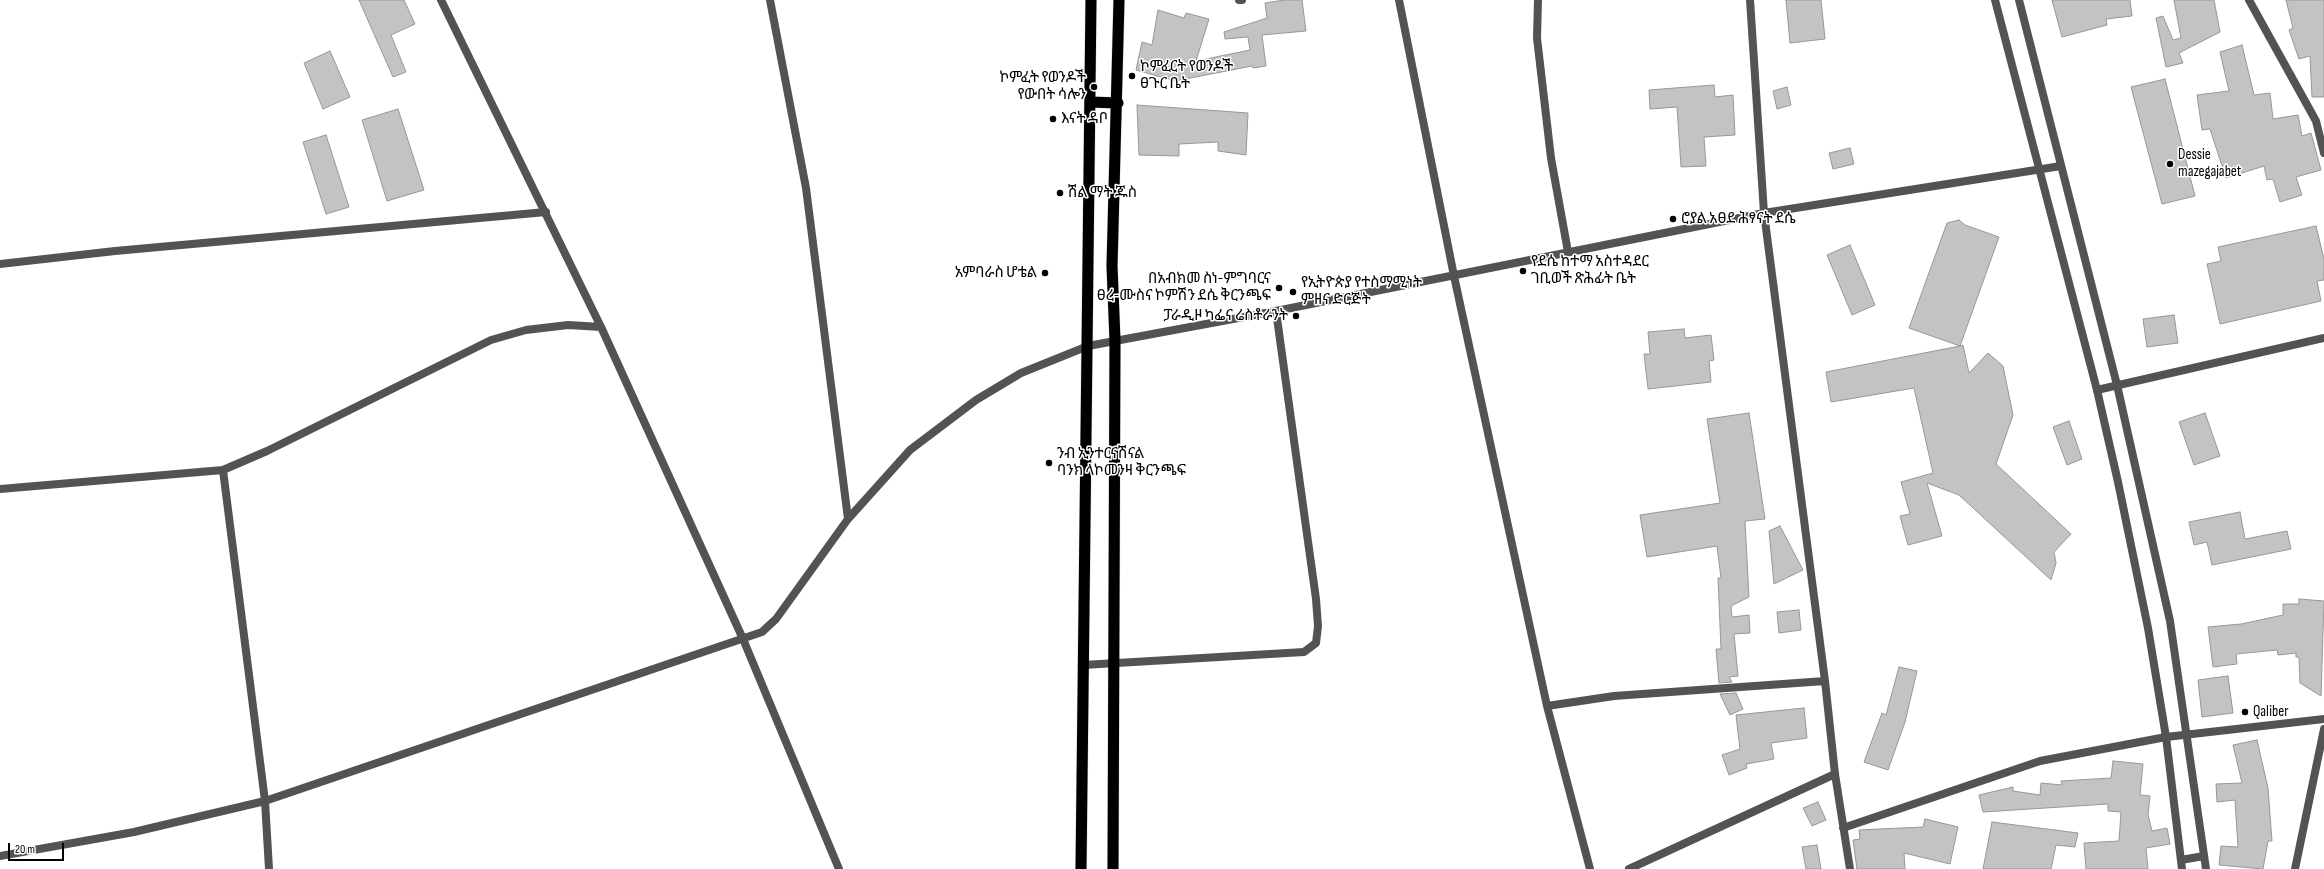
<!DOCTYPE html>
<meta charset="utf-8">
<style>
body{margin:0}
#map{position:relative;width:2324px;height:869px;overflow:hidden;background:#fff;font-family:"Sofia Sans Condensed",sans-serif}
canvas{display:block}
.scale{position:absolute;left:8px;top:843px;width:56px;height:18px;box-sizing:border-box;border:2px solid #000;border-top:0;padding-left:5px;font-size:12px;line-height:14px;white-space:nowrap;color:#000;-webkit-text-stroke:3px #fff;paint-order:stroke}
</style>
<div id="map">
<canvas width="2324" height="869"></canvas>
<div class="scale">20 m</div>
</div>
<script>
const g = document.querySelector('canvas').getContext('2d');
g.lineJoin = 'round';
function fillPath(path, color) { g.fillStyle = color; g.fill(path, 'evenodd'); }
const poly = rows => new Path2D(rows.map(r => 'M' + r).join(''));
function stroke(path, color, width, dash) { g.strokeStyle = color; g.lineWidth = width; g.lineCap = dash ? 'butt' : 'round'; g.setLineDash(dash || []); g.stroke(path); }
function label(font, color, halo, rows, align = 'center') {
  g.font = font + ' "Sofia Sans Condensed","Noto Sans Ethiopic",sans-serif'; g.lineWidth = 3; g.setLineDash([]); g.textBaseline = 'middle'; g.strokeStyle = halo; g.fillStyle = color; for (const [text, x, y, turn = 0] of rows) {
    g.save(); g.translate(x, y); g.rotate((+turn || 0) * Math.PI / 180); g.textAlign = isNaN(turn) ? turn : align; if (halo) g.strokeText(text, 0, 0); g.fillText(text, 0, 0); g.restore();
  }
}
const building = poly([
 [359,0,404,0,415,24,391,35,406,72,393,77,359,0],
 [1284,0,1302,0,1306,31,1262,35,1266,66,1253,68,1252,66,1175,81,1136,70,1142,42,1152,45,1158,10,1184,18,1186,13,1209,19,1196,61,1250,50,1248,37,1225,39,1224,32,1267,18,1265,3,1284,0],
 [1786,0,1821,0,1825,39,1790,43,1786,0],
 [2052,0,2130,0,2132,16,2106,19,2107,25,2062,37,2052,0],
 [2174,0,2214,0,2220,32,2179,53,2183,63,2166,67,2156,18,2163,16,2173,40,2181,38,2174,0],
 [2286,0,2324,0,2324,97,2312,97,2310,56,2299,59,2289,30,2293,28,2286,0],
 [2242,45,2254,95,2270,93,2273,119,2298,115,2302,136,2311,133,2321,170,2296,177,2302,195,2280,202,2273,179,2267,180,2264,166,2226,178,2210,129,2202,130,2197,95,2229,91,2220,52,2242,45],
 [330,51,350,97,323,109,304,63,330,51],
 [2165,79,2195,196,2162,204,2131,87,2165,79],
 [1714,85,1715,97,1733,95,1735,135,1704,137,1706,166,1681,167,1677,107,1650,109,1649,90,1714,85],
 [1787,87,1791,105,1777,109,1773,91,1787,87],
 [1137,105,1248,113,1246,155,1218,151,1218,142,1179,144,1179,156,1139,155,1137,105],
 [398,109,424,190,387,201,362,120,398,109],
 [326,135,349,207,326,214,303,142,326,135],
 [1850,148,1854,164,1833,169,1829,153,1850,148],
 [1959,220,1965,225,1999,237,1960,346,1963,345,1969,373,1988,353,2003,366,2013,415,1996,464,2071,534,2054,552,2056,563,2051,580,1959,495,1927,483,1942,536,1908,545,1900,516,1910,514,1901,482,1933,473,1914,388,1831,402,1826,372,1960,346,1909,328,1947,223,1959,220],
 [2316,226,2324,259,2324,280,2317,281,2321,301,2220,324,2207,264,2221,261,2218,247,2316,226],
 [1850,245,1875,305,1852,315,1827,255,1850,245],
 [2174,315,2178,343,2147,347,2143,319,2174,315],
 [1684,329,1685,338,1711,335,1714,360,1709,361,1711,382,1648,389,1644,354,1650,354,1648,332,1684,329],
 [1749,413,1765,519,1745,521,1749,597,1731,606,1732,617,1749,615,1750,633,1734,634,1738,676,1729,677,1732,682,1719,683,1716,649,1721,649,1718,578,1721,578,1717,546,1647,557,1640,515,1720,503,1707,419,1749,413],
 [2205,413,2220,456,2194,465,2179,422,2205,413],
 [2069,421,2082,459,2067,465,2053,427,2069,421],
 [2240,512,2245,539,2287,531,2291,549,2212,565,2207,542,2194,545,2189,522,2240,512],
 [1780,526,1803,570,1774,584,1769,531,1780,526],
 [2299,599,2324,601,2321,696,2300,683,2299,657,2296,657,2296,653,2278,655,2277,650,2236,654,2237,664,2213,667,2208,627,2241,624,2283,615,2283,604,2299,604,2299,599],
 [1799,610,1801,630,1779,633,1777,612,1799,610],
 [1899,667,1917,671,1905,722,1888,770,1864,762,1882,713,1886,715,1899,667],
 [2228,676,2233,713,2202,717,2198,680,2228,676],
 [1736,693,1743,709,1730,715,1720,694,1736,693],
 [1804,708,1807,738,1771,743,1774,759,1746,764,1747,768,1729,775,1722,755,1740,749,1736,715,1804,708],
 [2257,740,2268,788,2272,841,2268,841,2263,869,2219,865,2221,846,2238,847,2235,800,2217,802,2216,784,2242,783,2233,745,2257,740],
 [2113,761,2143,764,2140,795,2150,796,2148,815,2152,831,2167,828,2170,844,2146,848,2148,869,2086,869,2084,843,2119,841,2121,812,2108,811,2108,804,1983,812,1979,795,2013,787,2013,791,2040,795,2041,783,2062,785,2061,781,2111,778,2113,761],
 [1818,802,1826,820,1812,826,1803,808,1818,802],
 [1925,819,1958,827,1950,864,1904,853,1905,869,1857,869,1853,840,1860,839,1859,830,1923,827,1925,819],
 [1992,822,2078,833,2075,847,2056,845,2051,869,1983,869,1992,822],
 [1817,845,1821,869,1806,869,1802,847,1817,845]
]);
fillPath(building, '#c3c3c3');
stroke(building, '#979797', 1);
const trunk = poly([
 [1090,102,1118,103],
 [1081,869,1091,0],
 [1113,869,1115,340,1112,266,1119,0]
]);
stroke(trunk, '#dbdbdb', 12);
stroke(poly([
 [441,0,601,327,743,639,839,869],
 [770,0,806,188,848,519],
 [1239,0,1242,0],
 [1399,0,1454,276,1547,706,1590,869],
 [1538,0,1537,38,1551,158,1568,252],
 [1750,0,1764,213,1825,681,1835,774,1850,869],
 [2249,0,2316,121,2324,153],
 [0,264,115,251,546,212],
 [2097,390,2324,338],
 [223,470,265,801,269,869],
 [0,489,223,470,267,451,491,340,526,330,568,325,601,327],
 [1083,665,1304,652,1316,643,1318,626,1316,599,1276,311],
 [1547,706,1614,696,1825,681],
 [1843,828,2040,761,2166,737,2324,719],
 [0,856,134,832,265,801,762,632,776,619,848,519,910,450,976,400,1021,373,1088,346,1276,311,1764,213,2061,166],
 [1629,869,1835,774],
 [2295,869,2324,729]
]), '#535353', 8);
stroke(poly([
 [1995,0,2097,390,2118,482,2148,628,2166,737,2182,869],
 [2019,0,2117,385,2170,621,2206,869],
 [2181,860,2204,856]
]), '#535353', 8);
stroke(trunk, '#000', 11);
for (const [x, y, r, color] of [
 [1132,76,4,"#000"],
 [1094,87,4,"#000"],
 [1053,119,4,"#000"],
 [2170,164,4,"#000"],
 [1060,193,4,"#000"],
 [1673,219,4,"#000"],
 [1523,271,4,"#000"],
 [1045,273,4,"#000"],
 [1279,288,4,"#000"],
 [1293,292,4,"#000"],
 [1296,316,4,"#000"],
 [1049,463,4,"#000"],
 [2245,712,4,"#000"]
]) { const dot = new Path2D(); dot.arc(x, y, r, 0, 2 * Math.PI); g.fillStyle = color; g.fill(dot); stroke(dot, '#fff', 1.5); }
label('15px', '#000', '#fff', [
 ["ኮምፈርት የወንዶች",1140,67],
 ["ፀጉር ቤት",1140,84],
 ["ኮምፈት የወንዶች",1086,78,"right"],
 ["የውበት ሳሎን",1086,95,"right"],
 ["እናት ዳቦ",1061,119],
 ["Dessie",2178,155],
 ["mazegajabet",2178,172],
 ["ሽል ማት ጁስ",1068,193],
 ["ሮያል አፀደ ሕፃናት ደሴ",1681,219],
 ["የደሴ ከተማ አስተዳደር",1531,262],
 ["ገቢወች ጽሕፊት ቤት",1531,279],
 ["አምባራስ ሆቴል",1037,273,"right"],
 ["በአብክመ ስነ-ምግባርና",1271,279,"right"],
 ["ፀረ-ሙስና ኮምሽን ደሴ ቅርንጫፍ",1271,296,"right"],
 ["የኢትዮጵያ የተስማሚነት",1301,283],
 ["ምዘና ድርጅት",1301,300],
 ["ፓራዲዞ ካፌና ሬስቶራንት",1288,316,"right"],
 ["ንብ ኢንተርናሽናል",1057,454],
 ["ባንክ ላኮመንዛ ቅርንጫፍ",1057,471],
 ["Qaliber",2253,712]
], 'left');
</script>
